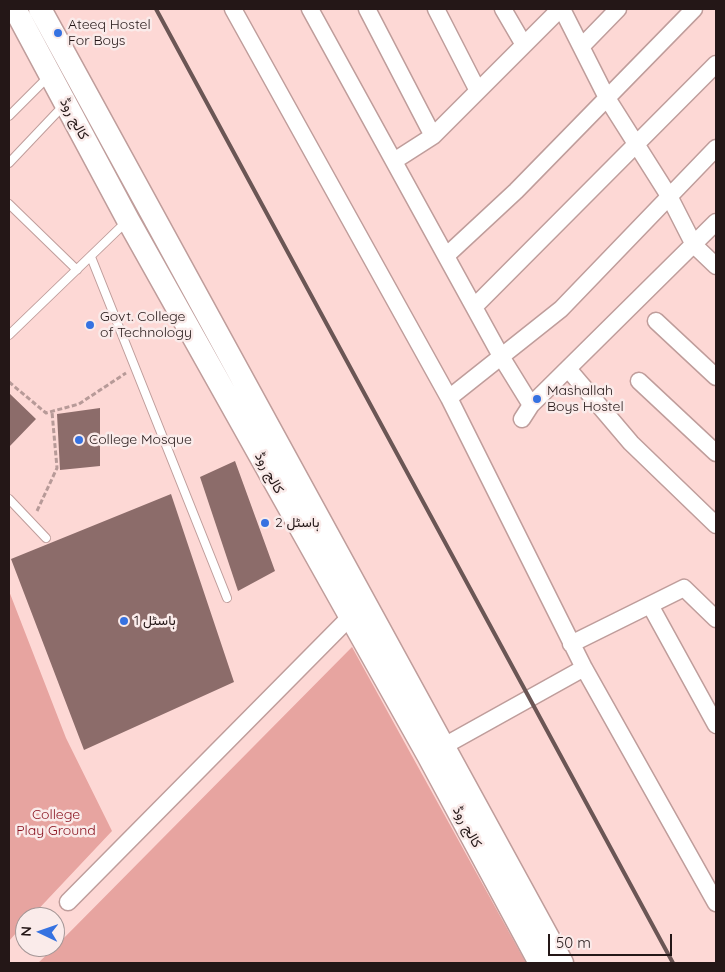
<!DOCTYPE html>
<meta charset="utf-8">
<style>
body{margin:0}
#map{position:relative;width:725px;height:972px;overflow:hidden;background:#fdd8d5;font-family:Quicksand,sans-serif}
canvas{display:block}
.frame{position:absolute;inset:0;border:10px solid #241717;pointer-events:none}
.north{position:absolute;left:15px;top:907px;width:50px;height:50px;box-sizing:border-box;background:#faebea;border:1px solid #a49696;border-radius:50%;rotate:273deg;font-size:14px;font-weight:700;line-height:20px;text-align:center;color:#241717}
.north::after{content:'';display:block;margin:auto;width:18px;height:22px;background:#3672e1;clip-path:polygon(50% 0,100% 100%,50% 72%,0 100%)}
.scale{position:absolute;left:548px;top:934px;width:124px;height:22px;box-sizing:border-box;border:2px solid #241717;border-top:0;padding-left:6px;font-size:15px;line-height:18px;white-space:nowrap;color:#241717;-webkit-text-stroke:4px #faebea;paint-order:stroke}
</style>
<div id="map">
<canvas width="725" height="972"></canvas>
<div class="frame"></div>
<div class="north">N</div>
<div class="scale">50 m</div>
</div>
<script>
const g = document.querySelector('canvas').getContext('2d');
g.lineJoin = 'round';
function fillPath(path, color) { g.fillStyle = color; g.fill(path, 'evenodd'); }
const poly = rows => new Path2D(rows.map(r => 'M' + r).join(''));
function stroke(path, color, width, dash) { g.strokeStyle = color; g.lineWidth = width; g.lineCap = dash ? 'butt' : 'round'; g.setLineDash(dash || []); g.stroke(path); }
function label(font, color, halo, rows, align = 'center') {
  g.font = font + ' Quicksand,Vazirmatn,sans-serif'; g.lineWidth = 5; g.setLineDash([]); g.textBaseline = 'middle'; g.strokeStyle = halo; g.fillStyle = color; for (const [text, x, y, turn = 0] of rows) {
    g.save(); g.translate(x, y); g.rotate((+turn || 0) * Math.PI / 180); g.textAlign = isNaN(turn) ? turn : align; if (halo) g.strokeText(text, 0, 0); g.fillText(text, 0, 0); g.restore();
  }
}
fillPath(poly([
 [9,591,66,738,112,831,31,917,25,917,25,923,9,941],
 [352,647,526,963,38,963,55,947]
]), '#e7a4a0');
fillPath(poly([
 [9,393,36,419,9,447],
 [100,408,100,466,60,470,57,414],
 [235,461,275,571,238,591,200,477],
 [171,494,234,682,84,750,11,559]
]), '#8c6c6a');
const lane = poly([
 [9,116,48,77],
 [9,163,64,105],
 [9,204,77,270],
 [91,257,227,598],
 [9,335,126,222],
 [9,499,46,538]
]);
const street = poly([
 [233,9,449,398,584,668,716,903],
 [310,9,502,358,531,405],
 [367,9,433,136],
 [436,9,478,91],
 [503,9,524,45],
 [562,9,607,98,669,196,694,245,716,266],
 [582,46,618,9],
 [394,161,433,136,560,9],
 [446,256,516,191,694,9],
 [474,307,716,64],
 [656,321,716,377],
 [569,370,631,443,716,525],
 [639,381,716,453],
 [449,398,561,309,716,148],
 [522,419,531,405,716,222],
 [650,605,716,725],
 [571,644,684,588,716,619],
 [435,751,584,668],
 [68,902,350,617]
]);
const secondary = poly([
 [15,9,128,220,428,755,540,963],
 [40,9,562,963]
]);
stroke(lane, '#bf9d9b', 10);
stroke(street, '#bf9d9b', 19);
stroke(secondary, '#bf9d9b', 25);
stroke(poly([
 [9,382,46,413,79,404,126,373],
 [37,511,57,468,52,412]
]), '#b79a98', 3, [5, 2.5]);
stroke(lane, '#fff', 8);
stroke(street, '#fff', 16);
stroke(secondary, '#fff', 22);
stroke(poly([
 [156,9,673,963]
]), '#6b5655', 4);
for (const [x, y, r, color] of [
 [58,33,5,"#3672e1"],
 [90,325,5,"#3672e1"],
 [537,399,5,"#3672e1"],
 [79,440,5,"#3672e1"],
 [265,523,5,"#3672e1"],
 [124,621,5,"#3672e1"]
]) { const dot = new Path2D(); dot.arc(x, y, r, 0, 2 * Math.PI); g.fillStyle = color; g.fill(dot); stroke(dot, '#faebea', 2); }
label('14px', '#241717', '#faebea', [
 ["Ateeq Hostel",68,25],
 ["For Boys",68,41],
 ["Govt. College",100,317],
 ["of Technology",100,333],
 ["Mashallah",547,391],
 ["Boys Hostel",547,407],
 ["College Mosque",89,440],
 ["ہاسٹل 2",275,523],
 ["ہاسٹل 1",134,621]
], 'left');
label('14px', '#241717', '#faebea', [
 ["کالج روڈ",74,119,62],
 ["کالج روڈ",269,473,61],
 ["کالج روڈ",467,827,61]
]);
label('14px', '#870f1c', '#faebea', [
 ["College",56,815],
 ["Play Ground",56,831]
]);
</script>
